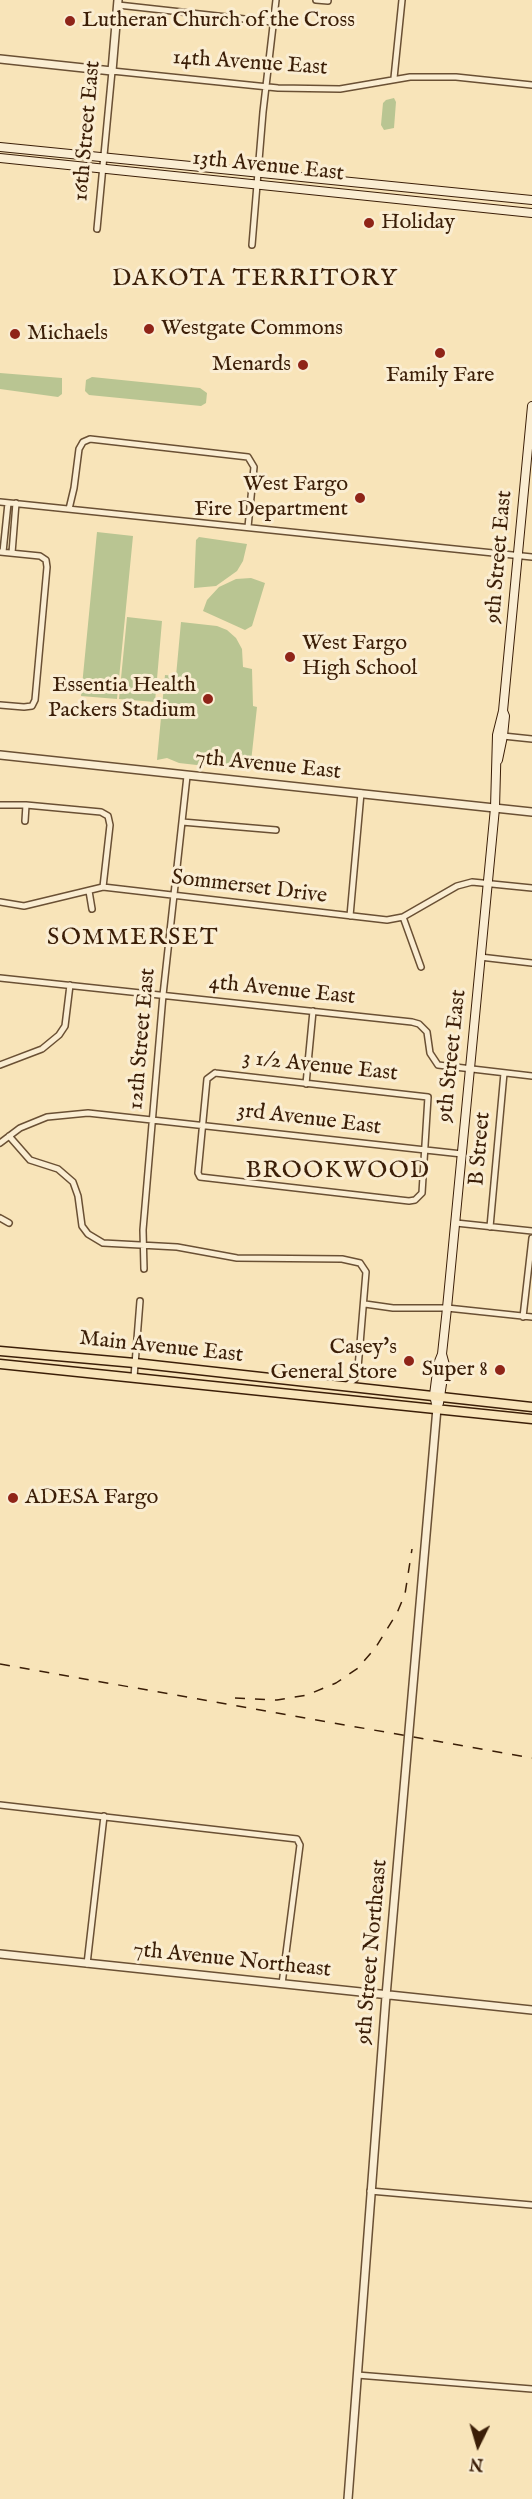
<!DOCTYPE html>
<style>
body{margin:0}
#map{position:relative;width:532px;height:2499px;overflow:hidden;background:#f8e4b9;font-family:"IM FELL English",serif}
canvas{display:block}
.north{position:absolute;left:448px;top:2415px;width:60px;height:60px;-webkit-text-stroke:4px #faedd2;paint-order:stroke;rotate:185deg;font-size:16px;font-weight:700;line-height:24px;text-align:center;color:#3b1e07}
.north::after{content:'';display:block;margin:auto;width:21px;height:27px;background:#3b1e07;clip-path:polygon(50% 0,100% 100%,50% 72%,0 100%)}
</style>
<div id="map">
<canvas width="532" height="2499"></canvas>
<div class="north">N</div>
</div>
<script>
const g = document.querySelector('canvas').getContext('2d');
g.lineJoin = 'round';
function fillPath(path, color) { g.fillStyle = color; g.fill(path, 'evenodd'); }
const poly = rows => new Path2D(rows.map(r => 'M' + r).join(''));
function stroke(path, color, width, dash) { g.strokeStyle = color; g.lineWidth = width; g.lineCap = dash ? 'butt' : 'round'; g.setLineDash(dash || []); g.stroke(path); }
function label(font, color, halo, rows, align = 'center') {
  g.font = font + ' "IM FELL English",serif'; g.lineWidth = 6; g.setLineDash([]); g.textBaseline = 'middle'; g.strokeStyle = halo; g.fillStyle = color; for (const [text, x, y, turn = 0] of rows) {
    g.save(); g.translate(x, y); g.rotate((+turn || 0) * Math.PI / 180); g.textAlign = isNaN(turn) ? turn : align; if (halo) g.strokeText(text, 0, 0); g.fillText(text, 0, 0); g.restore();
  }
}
fillPath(poly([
 [394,98,396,102,394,128,384,130,381,125,383,103,386,100],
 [0,373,62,378,62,394,58,397,0,389],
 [92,377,200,388,207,393,206,403,201,406,89,395,85,391,86,380],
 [97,532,133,536,117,699,81,696],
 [199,537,247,544,243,561,237,571,216,586,194,588,196,540],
 [251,578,265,583,252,626,245,630,203,611,207,600,219,587,236,579],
 [127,617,162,621,155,702,119,699],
 [181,622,217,626,227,630,236,638,242,649,243,667,252,669,253,706,257,707,250,771,179,763,167,758,157,760,165,675,176,676]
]), '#b9c592');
const minor = poly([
 [316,0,328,1],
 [118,5,272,22],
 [394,78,402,0],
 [97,229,112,71,278,88,340,89,410,77,456,77,532,85],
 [252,245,263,112,276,0],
 [0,502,532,557],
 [69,509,74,488,79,449,83,442,90,439,248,457,254,467,248,527],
 [0,552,40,556,46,560,47,567,35,700,32,706,24,707,0,705],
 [3,552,8,503],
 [12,553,16,503],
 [503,736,532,739],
 [0,805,26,805,101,812,108,816,110,825,103,887],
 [25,821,26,805],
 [182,822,276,830],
 [89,891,92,909],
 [0,902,24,906,103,887,387,920,403,917,457,886,472,882,532,888],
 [350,916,361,793],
 [403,917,421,967],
 [480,957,532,963],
 [0,978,412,1022,419,1024,427,1032,430,1053,438,1065,532,1076],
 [0,1065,42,1049,59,1035,65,1026,70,985],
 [215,1073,428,1097,422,1193,415,1200,409,1201,200,1177,198,1173,207,1079,215,1073],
 [306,1084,313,1011],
 [9,1136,30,1160,58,1169,73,1182,78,1196,82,1226,88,1234,103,1243,177,1247,237,1258,342,1259,360,1263,366,1272,358,1368,355,1379,346,1386],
 [0,1143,20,1128,47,1117,88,1113,462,1154],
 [0,1218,9,1223],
 [456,1223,532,1231],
 [490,1227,504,1073],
 [144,1269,143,1230,163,995,187,776],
 [365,1304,393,1308,447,1308,532,1317],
 [523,1317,532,1238],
 [134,1377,140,1301],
 [0,1805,297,1839,300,1845,282,1984],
 [87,1964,104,1816],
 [370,2191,532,2205],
 [357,2375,532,2389]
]);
const tertiary = poly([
 [0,59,112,71,118,0],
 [0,755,532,812],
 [0,1954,532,2010],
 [348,2499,386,1996,437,1408]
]);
const secondary = poly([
 [0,147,532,200],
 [0,158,532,213],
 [498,760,503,736,505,716,503,711],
 [439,1403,445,1365,442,1354],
 [437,1408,434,1395,438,1364,442,1354,447,1308,495,808,497,735,503,711,532,406]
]);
const primary = poly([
 [0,1351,135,1363,532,1407],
 [0,1364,532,1419]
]);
stroke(minor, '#6a5034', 8);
stroke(tertiary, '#6a5034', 10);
stroke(secondary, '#3b1e07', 10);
stroke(primary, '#3b1e07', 11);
stroke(minor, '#faedd2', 5);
stroke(tertiary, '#faedd2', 7);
stroke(secondary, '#faedd2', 8);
stroke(primary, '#f8e4b9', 8);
stroke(poly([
 [0,1664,532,1758],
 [235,1698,277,1700,307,1695,336,1683,358,1668,376,1647,397,1613,405,1594,412,1549]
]), '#3b1e07', 1.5, [10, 10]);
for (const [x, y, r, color] of [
 [70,21,6,"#8f2418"],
 [369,223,6,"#8f2418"],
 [149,329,6,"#8f2418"],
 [15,334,6,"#8f2418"],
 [440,353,6,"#8f2418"],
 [303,365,6,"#8f2418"],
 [360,498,6,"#8f2418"],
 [290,657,6,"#8f2418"],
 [208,699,6,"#8f2418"],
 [409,1361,6,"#8f2418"],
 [500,1370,6,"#8f2418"],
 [13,1498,6,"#8f2418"]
]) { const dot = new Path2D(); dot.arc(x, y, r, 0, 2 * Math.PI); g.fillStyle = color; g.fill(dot); stroke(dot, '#faedd2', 2); }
label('22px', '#3b1e07', '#faedd2', [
 ["Lutheran Church of the Cross",82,21],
 ["Holiday",381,223],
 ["Westgate Commons",161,329],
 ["Michaels",27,334],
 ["Menards",291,365,"right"],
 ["Family Fare",440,376,"center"],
 ["West Fargo",348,485,"right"],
 ["Fire Department",348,510,"right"],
 ["West Fargo",302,644],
 ["High School",302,669],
 ["Essentia Health",196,686,"right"],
 ["Packers Stadium",196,711,"right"],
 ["Casey's",397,1348,"right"],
 ["General Store",397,1373,"right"],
 ["Super 8",488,1370,"right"],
 ["ADESA Fargo",25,1498]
], 'left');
label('22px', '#3b1e07', '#faedd2', [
 ["14th Avenue East",250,64,4],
 ["16th Street East",88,131,-85],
 ["13th Avenue East",268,167,6],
 ["9th Street East",500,557,-85],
 ["7th Avenue East",268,766,6],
 ["Sommerset Drive",249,888,7],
 ["4th Avenue East",282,991,6],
 ["12th Street East",143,1039,-85],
 ["9th Street East",453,1056,-84],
 ["3 1/2 Avenue East",320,1067,6],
 ["3rd Avenue East",309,1120,7],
 ["B Street",481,1149,-85],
 ["Main Avenue East",161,1348,6],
 ["9th Street Northeast",373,1952,-85],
 ["7th Avenue Northeast",232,1961,6]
]);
g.letterSpacing = '1.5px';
label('24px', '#3b1e07', '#faedd2', [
 ["DAKOTA TERRITORY",255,280],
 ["SOMMERSET",133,939],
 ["BROOKWOOD",338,1172]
]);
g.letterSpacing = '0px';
</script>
